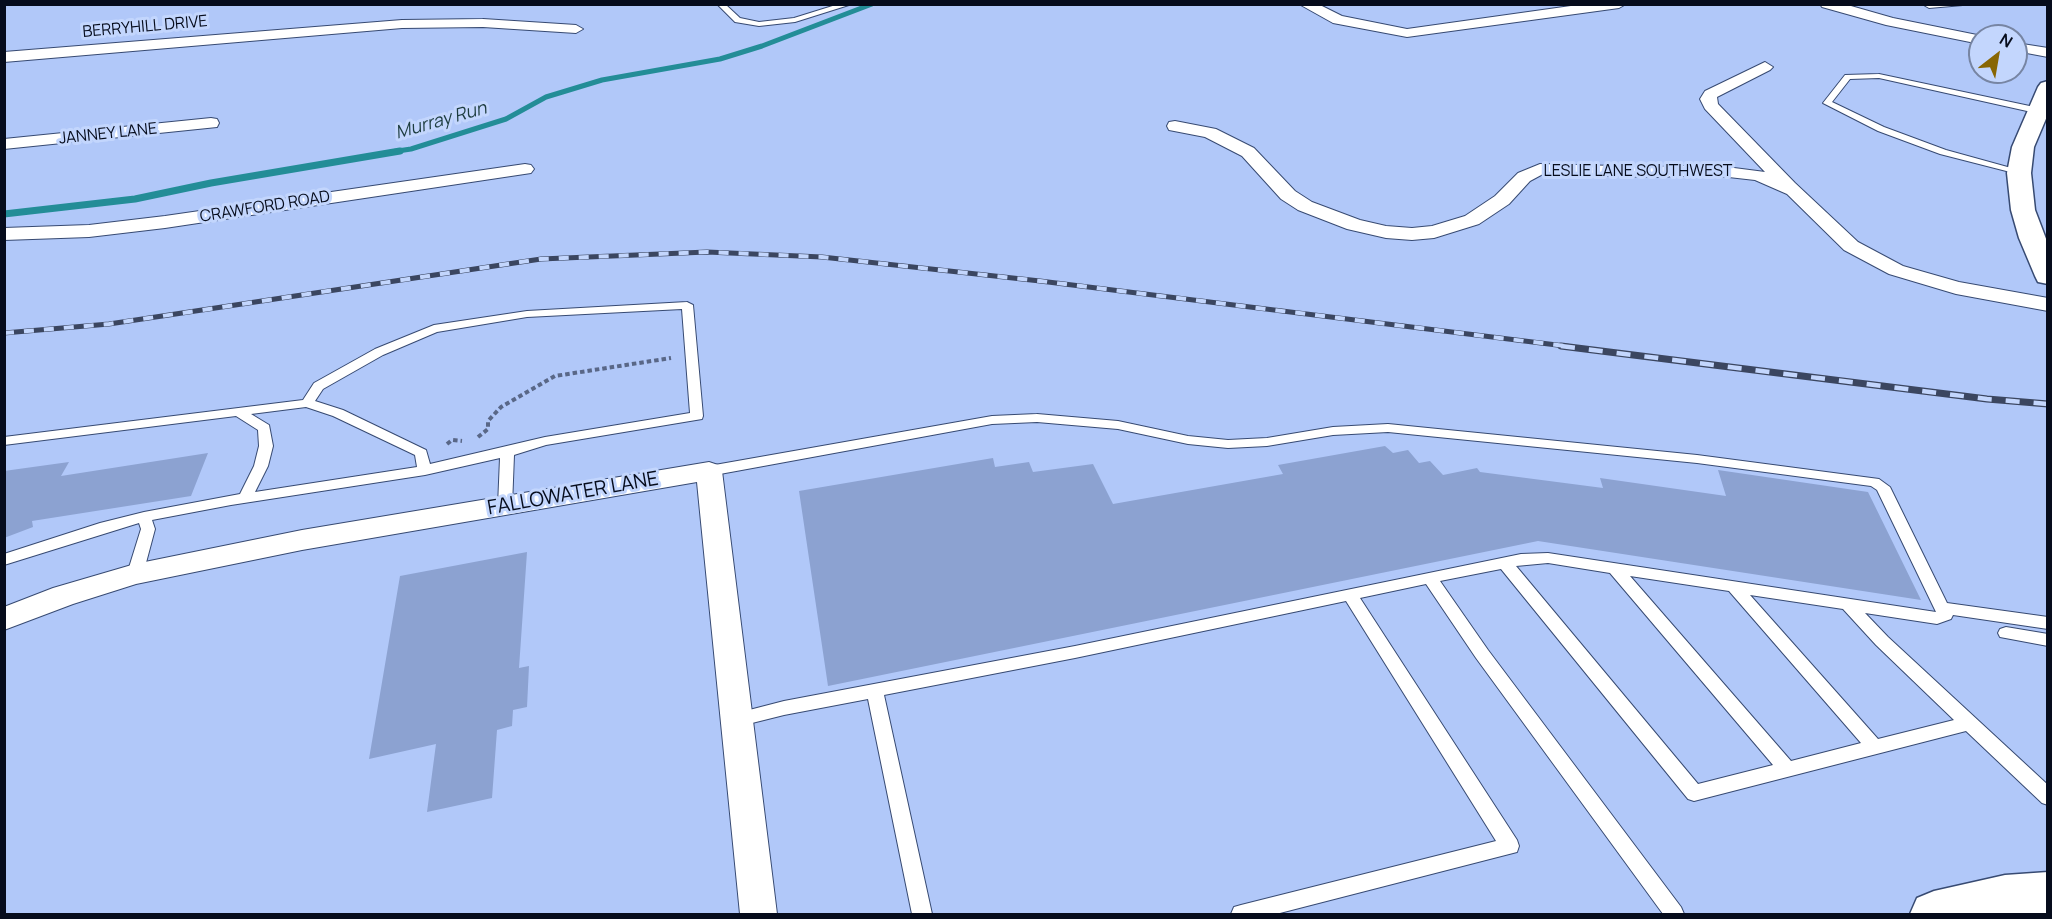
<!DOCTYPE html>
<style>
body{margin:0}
#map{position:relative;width:2052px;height:919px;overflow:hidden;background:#b1c8f9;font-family:Manrope,sans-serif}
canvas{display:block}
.frame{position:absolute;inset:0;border:6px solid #060c1c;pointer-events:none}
.north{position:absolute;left:1968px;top:24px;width:60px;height:60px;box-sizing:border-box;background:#c3d6fd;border:2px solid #7785a3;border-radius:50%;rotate:31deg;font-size:16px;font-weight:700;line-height:24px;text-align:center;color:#060c1c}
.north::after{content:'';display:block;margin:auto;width:21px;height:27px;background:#886602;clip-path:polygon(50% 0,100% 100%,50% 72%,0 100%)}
</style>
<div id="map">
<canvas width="2052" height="919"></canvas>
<div class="frame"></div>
<div class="north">N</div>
</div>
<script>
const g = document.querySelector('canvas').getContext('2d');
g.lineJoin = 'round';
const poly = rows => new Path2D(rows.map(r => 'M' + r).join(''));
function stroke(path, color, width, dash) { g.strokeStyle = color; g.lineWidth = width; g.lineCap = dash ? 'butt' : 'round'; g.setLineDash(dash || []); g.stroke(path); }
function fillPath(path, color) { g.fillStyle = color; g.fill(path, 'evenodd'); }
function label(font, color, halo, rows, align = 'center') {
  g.font = font + ' Manrope,sans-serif'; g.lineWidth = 6; g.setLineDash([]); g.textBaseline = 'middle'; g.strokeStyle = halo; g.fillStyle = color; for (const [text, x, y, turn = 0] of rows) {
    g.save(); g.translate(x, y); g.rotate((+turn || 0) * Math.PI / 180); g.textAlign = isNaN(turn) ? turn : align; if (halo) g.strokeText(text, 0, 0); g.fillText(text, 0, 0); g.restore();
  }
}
stroke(poly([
 [391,152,411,149,506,119,546,97,602,80,720,59,762,46,872,4]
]), '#238d97', 5);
stroke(poly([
 [4,214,135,199,211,183,400,151]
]), '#238d97', 7);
fillPath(poly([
 [1385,446,1393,453,1408,450,1419,463,1430,461,1443,475,1477,468,1480,472,1603,488,1600,478,1726,496,1718,470,1868,492,1921,600,1538,541,828,686,799,491,993,458,995,467,1029,462,1033,472,1093,464,1113,504,1283,474,1278,465],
 [208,453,191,496,32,521,33,527,4,538,4,471,69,462,61,476],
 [527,552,519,668,529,666,527,707,513,710,512,726,497,730,492,798,427,812,436,744,369,759,400,576]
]), '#8ca2d1');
const lane = poly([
 [717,4,725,4,740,18,759,22,794,18,839,4,852,4,795,22,759,26,735,22,717,4],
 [1922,4,1974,4,1929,8,1922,4],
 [1879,74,2039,108,2040,110,2036,113,1879,78,1850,79,1832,102,1884,127,1946,150,2022,171,2022,175,1940,154,1878,131,1823,103,1845,75,1879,74],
 [687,302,693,305,703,416,702,419,546,445,514,455,512,506,510,509,505,511,498,506,500,458,425,475,231,505,152,520,155,529,143,574,140,578,135,580,130,578,127,574,141,529,139,523,4,565,4,554,100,523,144,512,240,494,254,466,259,446,258,430,236,416,4,445,4,437,303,400,314,383,375,349,434,325,527,311,687,302],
 [682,309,690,413,545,437,430,464,426,450,343,410,315,401,323,389,383,355,437,332,527,317,682,309],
 [306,407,333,416,415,455,417,467,255,492,268,466,273,446,269,425,251,414,306,407],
 [1037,414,1118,421,1188,436,1228,440,1267,438,1333,427,1388,424,1697,455,1879,479,1890,487,1947,603,2048,617,2048,629,1953,615,1951,619,1937,624,1865,613,1888,637,2048,785,2048,805,2042,803,1966,731,1694,801,1688,799,1501,569,1440,581,1488,650,1681,907,1684,914,1663,914,1476,658,1426,584,1360,598,1517,840,1519,846,1517,852,1276,914,1231,914,1234,907,1241,905,1496,841,1346,601,1075,658,884,695,932,914,912,914,868,699,784,715,736,727,730,725,727,720,730,715,784,701,1075,646,1521,554,1548,553,1936,612,1877,490,1871,486,1697,463,1388,432,1333,435,1267,446,1228,448,1188,444,1118,429,1037,422,992,424,709,476,702,471,709,466,992,416,1037,414],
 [1548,563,1610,573,1773,765,1698,784,1516,566,1548,563],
 [1630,576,1729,591,1861,743,1791,761,1630,576],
 [1750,595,1843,609,1876,645,1954,720,1878,739,1750,595],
 [2006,627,2048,634,2048,646,2000,637,1998,633,2000,629,2006,627]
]);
const street = poly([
 [1299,4,1318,4,1342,16,1407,29,1585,4,1626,4,1619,8,1407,37,1333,23,1299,4],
 [1820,4,1844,4,1893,18,1982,36,1980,44,1886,25,1822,7,1820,4],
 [483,19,576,25,583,29,576,33,483,27,402,28,4,62,4,52,402,20,483,19],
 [2016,43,2048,48,2048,57,2016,51,2016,43],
 [1765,62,1773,67,1770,70,1717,97,1718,104,1795,183,1858,242,1903,266,1959,282,2048,298,2048,311,1956,294,1889,274,1844,250,1787,194,1755,180,1711,175,1654,177,1543,174,1530,181,1509,204,1479,224,1434,238,1412,240,1386,238,1347,229,1298,210,1281,199,1242,156,1205,137,1169,130,1167,126,1169,122,1175,121,1216,129,1254,148,1295,191,1312,202,1360,220,1386,226,1412,228,1432,226,1465,216,1495,196,1518,173,1540,164,1654,167,1711,165,1765,172,1705,109,1700,99,1705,91,1765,62],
 [211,118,217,119,219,123,217,127,4,149,4,139,211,118],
 [525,164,531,165,534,169,531,173,165,228,89,237,4,240,4,228,89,225,165,216,525,164],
 [709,462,718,465,722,471,777,914,740,914,697,482,302,550,136,584,73,604,4,630,4,607,53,588,135,564,302,530,709,462]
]);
const secondary = poly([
 [2048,81,2048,114,2034,147,2031,173,2035,210,2048,244,2048,284,2038,282,2035,276,2019,238,2011,210,2007,173,2012,147,2038,87,2041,83,2048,81],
 [2048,872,2048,914,1910,914,1917,898,1934,891,2005,875,2048,872]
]);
stroke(lane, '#374a72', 2);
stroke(street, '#374a72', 2);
stroke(secondary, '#374a72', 3);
stroke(poly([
 [478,437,488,429,488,421,501,407,555,376,671,358],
 [447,444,452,440,462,441]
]), '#596787', 4, [4.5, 3]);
fillPath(lane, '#fff');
fillPath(street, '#fff');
fillPath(secondary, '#fff');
const railFar1 = poly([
 [4,333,109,324,541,259,707,252,822,257,1040,281,1573,347]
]);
const rail = poly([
 [1561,346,1987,399,2048,404]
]);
stroke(railFar1, '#3b4660', 5);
stroke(rail, '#3b4660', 7);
stroke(railFar1, '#c3d6fd', 4, [10]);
stroke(rail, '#c3d6fd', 4.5, [14]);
label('16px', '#060c1c', '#c3d6fd', [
 ["BERRYHILL DRIVE",145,27,-5],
 ["JANNEY LANE",108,134,-6],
 ["LESLIE LANE SOUTHWEST",1638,172],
 ["CRAWFORD ROAD",265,207,-9]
]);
label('italic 18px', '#1d3c3f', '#c3d6fd', [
 ["Murray Run",441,121,-16]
]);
label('20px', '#060c1c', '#c3d6fd', [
 ["FALLOWATER LANE",573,494,-10]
]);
</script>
